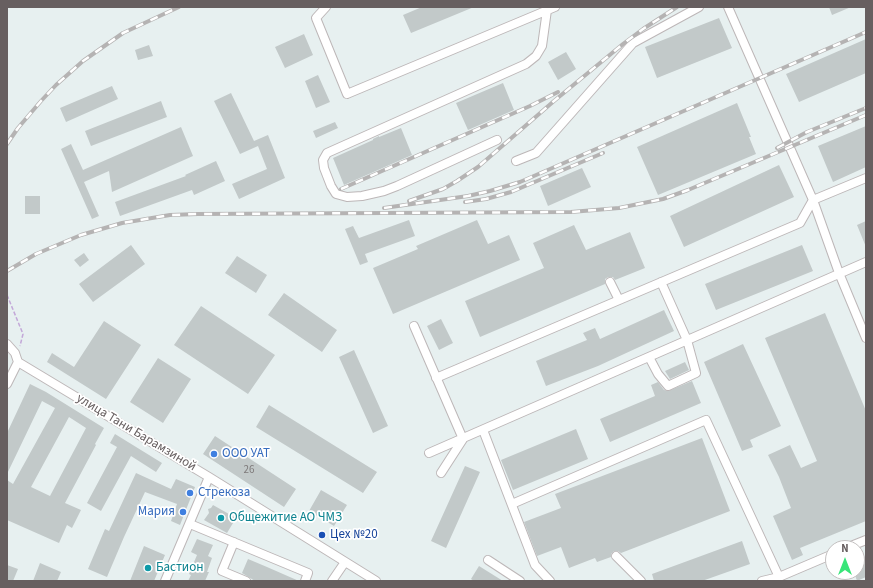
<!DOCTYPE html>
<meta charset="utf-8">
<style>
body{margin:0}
#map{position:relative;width:873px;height:588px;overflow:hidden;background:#e7f0f0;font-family:"Source Sans 3",sans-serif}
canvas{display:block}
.frame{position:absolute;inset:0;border:8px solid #675f60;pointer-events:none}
.north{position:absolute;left:825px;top:540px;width:40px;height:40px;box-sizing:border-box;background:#fff;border:1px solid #c2bfbf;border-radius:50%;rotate:0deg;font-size:11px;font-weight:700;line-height:16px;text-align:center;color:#675f60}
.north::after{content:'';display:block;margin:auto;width:14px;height:18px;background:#39e579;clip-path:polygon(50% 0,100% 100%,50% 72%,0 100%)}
</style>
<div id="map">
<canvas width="873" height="588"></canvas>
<div class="frame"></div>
<div class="north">N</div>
</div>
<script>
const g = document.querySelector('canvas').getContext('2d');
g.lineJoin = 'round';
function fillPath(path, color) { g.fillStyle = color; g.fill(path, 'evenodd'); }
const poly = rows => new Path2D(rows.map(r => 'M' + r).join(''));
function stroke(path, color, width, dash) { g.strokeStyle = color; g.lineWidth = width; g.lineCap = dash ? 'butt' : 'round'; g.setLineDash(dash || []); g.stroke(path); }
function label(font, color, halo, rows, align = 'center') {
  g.font = font + ' "Source Sans 3",sans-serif'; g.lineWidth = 3.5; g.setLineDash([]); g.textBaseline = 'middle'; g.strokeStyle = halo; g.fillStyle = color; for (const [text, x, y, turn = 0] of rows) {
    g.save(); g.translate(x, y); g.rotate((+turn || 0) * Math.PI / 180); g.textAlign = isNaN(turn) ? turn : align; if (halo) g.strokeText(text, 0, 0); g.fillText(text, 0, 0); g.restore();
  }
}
fillPath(poly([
 [422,7,474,7,411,33,403,15],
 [829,7,851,7,832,15],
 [719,18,732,48,657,78,645,47],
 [304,34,313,55,285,68,275,47],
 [866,39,866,73,799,102,786,74],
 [149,45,153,56,138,60,135,50],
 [566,52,576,69,558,80,548,62],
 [318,75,330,102,316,108,305,81],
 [503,83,514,110,468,130,456,103],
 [112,86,118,99,66,122,60,108],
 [231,93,254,141,268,135,285,178,239,199,232,184,267,169,258,146,240,154,214,101],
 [161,101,167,117,91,146,85,131],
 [737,103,751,137,749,137,756,154,658,195,637,147],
 [335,122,338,128,316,138,313,131],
 [866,126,866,167,833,182,818,146],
 [181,127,193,156,112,192,109,171,84,182,99,216,92,219,61,149,71,144,83,170],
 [401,128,412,155,344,185,333,158,373,140,373,139,379,136,379,137],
 [216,161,225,181,194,195,192,190,120,216,115,202,186,176,185,175],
 [779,165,794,197,684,247,670,216],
 [582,168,591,187,548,206,540,186],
 [25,196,40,196,40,214,25,214],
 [409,220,415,236,365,254,368,262,360,265,345,229,353,226,359,238],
 [477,220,488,244,509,235,520,260,393,314,373,268,418,249,416,246],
 [866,221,866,247,857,225],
 [574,225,586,250,630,232,645,268,615,280,613,277,608,277,605,279,605,284,480,337,465,301,544,268,533,243],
 [131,245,145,264,93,302,79,284],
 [802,245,813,271,716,310,705,284],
 [84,253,89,260,80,267,74,260],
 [237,256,267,275,256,293,225,273],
 [284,293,337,330,322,352,268,315],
 [201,306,275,355,248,394,174,345],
 [664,310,674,331,598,366,546,386,536,361,587,340,583,333,595,328,600,339],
 [825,313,866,411,866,521,800,548,803,555,792,560,773,516,791,508,779,477,768,455,790,445,801,468,817,461,765,338],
 [441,319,453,343,439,350,427,326],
 [104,321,141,345,106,399,47,362,52,353,74,367],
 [743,344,781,426,750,440,753,447,742,451,704,362],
 [354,350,388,426,373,433,339,357],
 [158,358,191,379,163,423,130,402],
 [685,362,689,370,670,379,665,371],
 [692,381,701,403,610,442,600,419,655,396,651,385,658,382,664,390,668,391],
 [30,384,46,392,104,428,95,444,96,445,65,503,81,510,72,528,67,525,59,543,7,520,7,480,13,484,55,408,42,401,7,474,7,433],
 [69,417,86,428,50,496,31,487],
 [269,405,377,472,363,493,256,427],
 [576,429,588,459,513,490,501,460],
 [115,434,162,463,156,472,131,456,101,511,87,503,117,447,110,443],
 [215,436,296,489,284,507,203,454],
 [702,438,730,511,621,553,618,551,614,551,611,554,611,557,597,562,595,558,569,568,561,547,537,556,524,522,561,508,555,494],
 [465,466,480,472,446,548,431,541],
 [136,473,171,489,176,479,195,487,180,525,171,521,177,504,145,492,124,537,107,577,88,569,105,529,109,531],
 [321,490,347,505,334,526,309,511],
 [213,505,236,518,227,533,204,520,209,513,208,509,211,508],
 [197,539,213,545,208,556,212,558,207,572,209,572,205,581,188,581,191,575,189,574,197,555,191,552],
 [742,541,750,564,702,581,654,581,652,574],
 [144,546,165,555,154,581,130,581],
 [866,556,866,577,857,581,854,572,857,572,857,559],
 [248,559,267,567,299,581,255,581,242,573],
 [40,563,61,572,57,581,33,581],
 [7,565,18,569,13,581,7,581],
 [479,566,503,581,474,581,471,579]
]), '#c2c9c9');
const minor = poly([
 [326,7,316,18,347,94,555,7],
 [728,7,813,200,839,273,866,338],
 [497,140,397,186,384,191,362,196,347,197,336,194,331,186,324,168,323,160,327,153,526,64,536,56,542,46,547,10],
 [516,161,536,153,633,43,699,7],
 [610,282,619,300],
 [414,326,463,439,441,473],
 [7,344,15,353,18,362],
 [649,357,658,374,668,386,696,373,687,340,661,282],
 [18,362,209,477,376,581],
 [436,378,800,223,813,200,866,178],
 [7,384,18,362],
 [483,430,535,565,550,581],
 [429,453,866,262],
 [512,504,706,420,779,577],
 [190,524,308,573,305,581],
 [234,542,222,571,246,581],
 [846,548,866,540],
 [616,556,641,581],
 [488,560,520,581],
 [165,581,209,477],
 [332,581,345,562],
 [762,581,779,577,833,554]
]);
stroke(minor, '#bdb7b8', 10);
stroke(poly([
 [7,295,23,334,20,346]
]), '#c3a8d8', 1.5, [4, 2]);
stroke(minor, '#fff', 8);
const rail = poly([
 [7,144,18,128,41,101,56,85,83,61,123,33,179,7],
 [777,148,807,132,866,108],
 [341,189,530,106,558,92],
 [409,201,443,189,457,181,478,167,554,101,623,44,643,29,677,7],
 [465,202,486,199,511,192,603,153],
 [384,208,468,196,490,191,520,182,866,32],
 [7,271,36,254,81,235,122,223,170,215,198,214,571,212,619,208,663,199,688,190,866,115]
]);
stroke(rail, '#b5b3b3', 4);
stroke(rail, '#fff', 2.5, [8]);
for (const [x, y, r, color] of [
 [214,454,4,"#3f7fe0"],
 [190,493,4,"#3f7fe0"],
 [183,512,4,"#3f7fe0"],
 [221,518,4,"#0f9aa8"],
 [322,535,4,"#1a4fb4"],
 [148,568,4,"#0f9aa8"]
]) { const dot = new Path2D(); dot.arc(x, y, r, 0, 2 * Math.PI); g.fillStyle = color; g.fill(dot); stroke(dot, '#fff', 1.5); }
label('11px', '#7e7a7a', null, [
 ["26",249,471]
]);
label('13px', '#675f60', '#fff', [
 ["улица Тани Барамзиной",136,433,31]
]);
label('13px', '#366cbe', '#fff', [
 ["ООО УАТ",222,454],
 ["Стрекоза",198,493],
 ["Мария",175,512,"right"]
], 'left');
label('13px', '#0d838f', '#fff', [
 ["Общежитие АО ЧМЗ",229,518],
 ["Бастион",156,568]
], 'left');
label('13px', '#164399', '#fff', [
 ["Цех №20",330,535]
], 'left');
</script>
